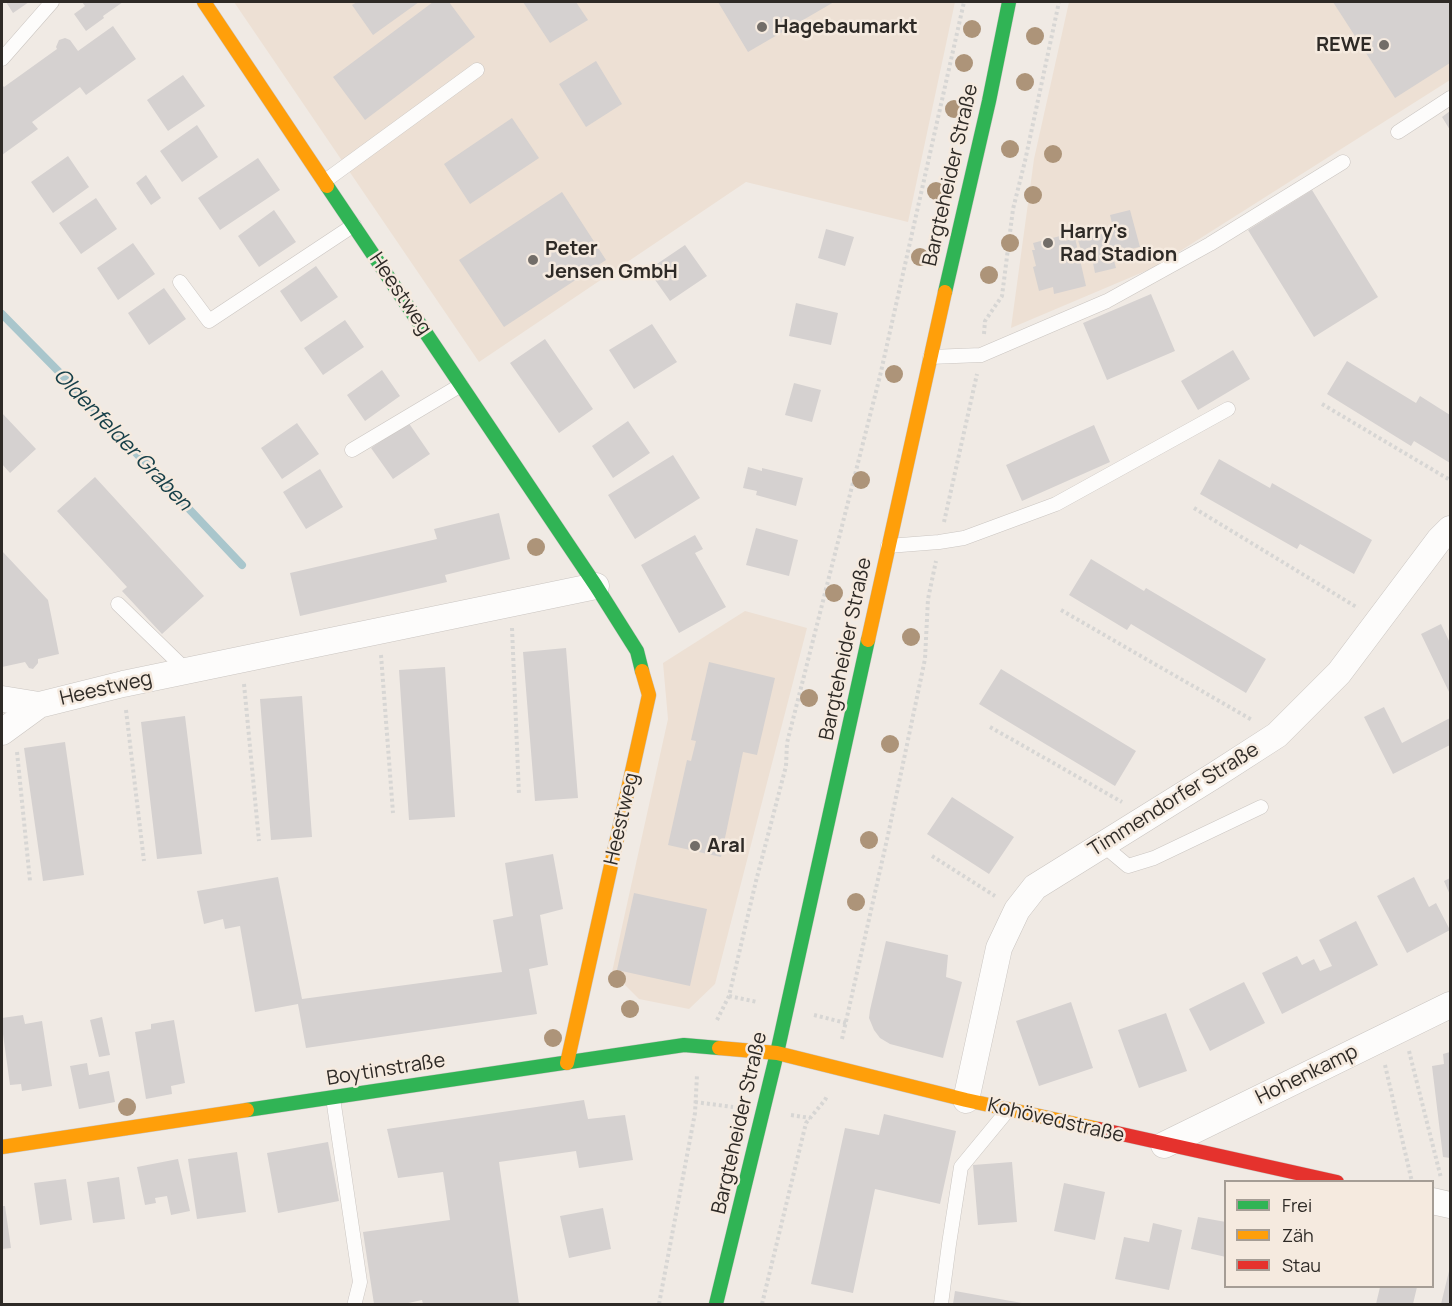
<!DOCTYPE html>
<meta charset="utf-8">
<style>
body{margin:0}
#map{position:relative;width:1452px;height:1306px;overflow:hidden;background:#f0eae4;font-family:Manrope,sans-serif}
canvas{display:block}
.frame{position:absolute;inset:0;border:3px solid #2e2a26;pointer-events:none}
.legend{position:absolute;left:1224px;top:1180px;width:210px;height:108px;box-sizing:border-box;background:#f5eadf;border:2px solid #a59d95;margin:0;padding:8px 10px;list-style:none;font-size:18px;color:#2e2a26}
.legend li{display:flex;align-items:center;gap:12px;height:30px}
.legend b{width:30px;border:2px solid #a59d95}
</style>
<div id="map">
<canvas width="1452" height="1306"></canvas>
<div class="frame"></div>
<ul class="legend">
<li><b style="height:8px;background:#30b455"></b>Frei</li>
<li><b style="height:8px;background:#ff9f0a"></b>Zäh</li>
<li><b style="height:8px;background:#e5322d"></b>Stau</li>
</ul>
</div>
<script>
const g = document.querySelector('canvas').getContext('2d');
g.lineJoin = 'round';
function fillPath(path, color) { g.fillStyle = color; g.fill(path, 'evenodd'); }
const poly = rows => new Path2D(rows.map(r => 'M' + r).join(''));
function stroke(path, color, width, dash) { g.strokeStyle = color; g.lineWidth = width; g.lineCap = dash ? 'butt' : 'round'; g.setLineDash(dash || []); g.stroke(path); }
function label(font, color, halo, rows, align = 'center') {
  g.font = font + ' Manrope,sans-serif'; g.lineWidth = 5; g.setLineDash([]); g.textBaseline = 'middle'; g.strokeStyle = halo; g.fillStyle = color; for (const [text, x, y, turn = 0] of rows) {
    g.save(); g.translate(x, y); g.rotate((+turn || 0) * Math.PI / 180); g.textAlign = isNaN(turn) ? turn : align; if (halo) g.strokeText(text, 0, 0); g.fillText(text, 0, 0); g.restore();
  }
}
fillPath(poly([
 [234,2,955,2,908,222,746,182,479,362],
 [1069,2,1450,2,1450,80,1155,267,1011,328,1034,159],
 [745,611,807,628,715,984,689,1009,639,999,612,972,668,719,663,663]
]), '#ede0d4');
stroke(poly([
 [2,314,66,379,242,565]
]), '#a9c6cc', 8);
fillPath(poly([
 [6,2,29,2,13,13],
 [82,2,123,2,103,16,104,18,86,31,74,14,85,6],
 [357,2,419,2,373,35,352,5],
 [433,2,449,2,475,37,365,120,333,77],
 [523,2,576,2,588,20,550,43],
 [718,2,834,2,748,52],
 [1333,2,1450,2,1450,63,1395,98],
 [113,26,136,59,86,95,80,87,32,122,38,129,2,155,2,85,4,87,57,49,56,47,59,40,65,38,70,40,78,51],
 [596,61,622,104,586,127,559,84],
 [183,75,205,106,168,131,147,100],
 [1450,111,1450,130,1442,117],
 [512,118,539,158,470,204,444,164],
 [197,125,218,157,182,182,160,151],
 [68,156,89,187,53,213,31,182],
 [258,158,280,190,220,230,198,198],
 [146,175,161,198,151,205,136,183],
 [1312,190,1378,297,1314,337,1248,230],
 [562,192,606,260,504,327,459,260],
 [96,198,117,229,81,254,59,223],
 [274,210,296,242,259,267,238,236],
 [1130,210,1140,247,1112,253,1116,268,1095,273,1092,258,1084,261,1078,240,1114,231,1110,215],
 [826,229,854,237,845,266,818,258],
 [1064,235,1065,241,1075,238,1086,286,1054,294,1053,287,1039,291,1033,267,1036,266,1032,250,1035,250,1033,243],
 [133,243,155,274,118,300,97,268],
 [685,245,707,276,670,301,648,270],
 [316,266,338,297,301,322,280,291],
 [164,288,186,319,149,345,128,313],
 [1151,294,1175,351,1107,380,1083,323],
 [796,303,838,313,831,345,789,336],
 [345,320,364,347,323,375,304,348],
 [652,324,677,362,634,389,609,350],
 [545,339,593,409,559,433,510,363],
 [1233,350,1250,379,1198,410,1181,381],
 [1347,361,1416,403,1420,396,1450,415,1450,463,1414,441,1411,446,1327,394],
 [382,370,400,396,365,421,347,395],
 [794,383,821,390,812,422,785,415],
 [2,413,36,449,10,473,2,464],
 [628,421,650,453,613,478,592,446],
 [408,422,430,454,393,479,371,448],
 [297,423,319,454,282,479,261,448],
 [1094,425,1110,462,1022,501,1006,465],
 [673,455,700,498,635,539,608,495],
 [1219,459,1270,488,1272,483,1372,540,1354,574,1300,544,1297,549,1200,494],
 [748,467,762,471,762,468,803,478,796,506,756,495,757,491,743,488],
 [320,469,343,507,306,529,283,492],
 [95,477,204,596,162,634,122,591,127,587,57,511],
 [499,513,510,559,445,575,447,582,300,616,290,573,437,539,434,529],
 [756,528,798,540,789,576,746,565],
 [695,535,703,549,695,553,726,607,679,633,641,565],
 [2,551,48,600,59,654,38,659,38,663,33,669,29,668,25,662,2,667],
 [1091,559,1144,591,1146,588,1266,659,1246,693,1131,624,1127,630,1069,595],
 [1441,624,1450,643,1450,694,1421,634],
 [566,648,578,798,535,801,523,652],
 [709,662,775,678,757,755,743,752,721,857,668,845,687,760,691,761,696,741,691,740],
 [445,667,455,817,409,820,399,670],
 [1001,669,1136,751,1115,786,979,704],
 [302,696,312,837,271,840,260,699],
 [1384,707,1402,743,1450,718,1450,745,1393,774,1364,717],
 [185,716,202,854,157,859,141,722],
 [65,742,84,875,43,881,24,748],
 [952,797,1014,837,989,874,927,834],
 [553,854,563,909,540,915,548,965,529,969,537,1014,306,1048,298,1004,255,1012,240,926,225,929,223,919,204,924,197,891,278,877,302,999,502,972,493,920,513,916,505,863],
 [1414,877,1429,907,1436,903,1450,930,1407,953,1377,896],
 [1450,878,1450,895,1444,881],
 [634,893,707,909,690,986,617,970],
 [1356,921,1378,965,1282,1014,1262,973,1297,956,1302,965,1314,959,1320,971,1332,966,1319,940],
 [886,941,948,955,946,977,962,982,943,1058,890,1044,880,1038,874,1030,869,1018,870,1010],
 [1244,982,1265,1023,1210,1051,1189,1009],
 [1071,1002,1093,1068,1039,1086,1016,1021],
 [1166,1013,1187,1071,1139,1088,1118,1030],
 [23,1015,25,1024,42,1021,52,1086,22,1091,21,1084,10,1085,2,1027,2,1018],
 [102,1017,110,1055,99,1057,90,1020],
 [174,1020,185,1083,171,1086,172,1094,146,1099,135,1032,151,1029,151,1024],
 [1450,1052,1450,1158,1443,1157,1432,1066,1444,1064,1443,1054],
 [87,1063,89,1075,109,1071,115,1102,79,1109,70,1066],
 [584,1100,588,1119,625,1115,633,1160,579,1168,576,1151,499,1162,519,1304,423,1304,422,1300,404,1304,374,1304,363,1232,450,1220,443,1172,398,1178,387,1129],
 [884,1114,956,1131,940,1204,875,1189,853,1293,811,1284,845,1128,879,1135],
 [328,1142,339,1201,278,1213,267,1153],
 [237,1152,246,1212,197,1219,188,1159],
 [178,1159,190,1211,171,1215,167,1196,155,1198,156,1203,145,1205,137,1167],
 [1012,1162,1017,1222,978,1225,973,1165],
 [119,1177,125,1219,93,1223,87,1182],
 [66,1179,72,1220,40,1225,34,1183],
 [1064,1183,1105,1192,1095,1240,1054,1231],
 [2,1206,5,1206,11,1248,2,1249],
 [603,1208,611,1249,569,1258,560,1216],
 [1198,1217,1226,1222,1226,1257,1191,1249],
 [1153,1223,1182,1230,1169,1290,1115,1279,1124,1237,1149,1242],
 [1450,1267,1450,1304,1441,1304],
 [1380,1287,1417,1287,1413,1304,1376,1304],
 [955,1291,1022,1303,1022,1304,953,1304]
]), '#d5d1d0');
const lane = poly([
 [2,59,52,2],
 [1398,132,1450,98],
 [325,181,477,70],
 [180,282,209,321,354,225],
 [930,357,981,355,1107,301,1210,244,1343,162],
 [352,450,461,385],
 [888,546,939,542,964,538,1056,504,1228,409],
 [118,604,187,671],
 [1103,845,1128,866,1154,858,1261,807],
 [333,1098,360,1282,355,1302],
 [941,1304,949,1244,961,1167,1008,1110]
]);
const street = poly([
 [2,699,39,705,123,684,596,586],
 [2,732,39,705],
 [966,1100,999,948,1017,910,1035,887,1215,775,1277,735,1339,673,1439,540,1450,529],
 [1164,1145,1450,1005],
 [1432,1201,1450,1205]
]);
const fast = poly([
 [327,186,596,586,637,651,642,671],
 [945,292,989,101,1009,2],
 [247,1110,684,1045,719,1048],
 [716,1304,777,1053,868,640]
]);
const slow = poly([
 [204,2,327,186],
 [868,640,945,292],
 [719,1048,777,1053,966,1100,1099,1129],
 [567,1063,649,695,642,671],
 [2,1147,247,1110]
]);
const jam = poly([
 [1099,1129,1337,1182]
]);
stroke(lane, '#cac5c1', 15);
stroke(street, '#cac5c1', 27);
stroke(fast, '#cac5c1', 15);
stroke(slow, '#cac5c1', 15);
stroke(jam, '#cac5c1', 15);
stroke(poly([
 [984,334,985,321,1002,296,1013,209,1025,161,1059,2],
 [1322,404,1450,480],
 [1194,508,1358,608],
 [944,522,977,374],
 [1061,610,1252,720],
 [512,628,519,795],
 [381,655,393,813],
 [244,684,259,841],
 [126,710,144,861],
 [990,727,1122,802],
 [17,752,30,881],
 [932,856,995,896],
 [729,996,757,1002],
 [814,1015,846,1023],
 [717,1020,729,996,756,881,786,766,787,743,880,376,964,2],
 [842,1039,888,835,925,659,928,599,936,561],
 [1409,1051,1441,1178],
 [1385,1065,1412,1182],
 [695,1102,733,1107],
 [791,1115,810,1118],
 [659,1304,695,1113,697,1075],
 [762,1304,806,1123,825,1100,827,1096]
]), '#d7d6d4', 4, [3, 3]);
stroke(lane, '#fdfcfb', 14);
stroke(street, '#fdfcfb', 26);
stroke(fast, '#30b455', 14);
stroke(slow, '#ff9f0a', 14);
stroke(jam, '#e5322d', 14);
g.fillStyle = '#ad9479';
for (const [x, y] of [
 [972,29],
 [1035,36],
 [964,63],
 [1025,82],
 [954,109],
 [1010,149],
 [1053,154],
 [936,191],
 [1033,195],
 [1010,243],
 [920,257],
 [989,275],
 [894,374],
 [861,480],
 [536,547],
 [834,593],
 [911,637],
 [809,698],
 [890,744],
 [869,840],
 [856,902],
 [617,979],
 [630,1009],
 [553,1038],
 [127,1107]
]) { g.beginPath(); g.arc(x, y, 9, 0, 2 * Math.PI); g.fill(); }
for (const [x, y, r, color] of [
 [762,27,6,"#726d68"],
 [1384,45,6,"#726d68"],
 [1048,243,6,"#726d68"],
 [533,260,6,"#726d68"],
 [695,846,6,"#726d68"]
]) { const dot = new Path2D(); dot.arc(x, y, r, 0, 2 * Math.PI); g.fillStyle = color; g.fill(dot); stroke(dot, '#f5eadf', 2); }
label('bold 20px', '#2e2a26', '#f5eadf', [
 ["Hagebaumarkt",774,27],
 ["REWE",1372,45,"right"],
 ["Harry's",1060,232],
 ["Rad Stadion",1060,255],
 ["Peter",545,249],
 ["Jensen GmbH",545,272],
 ["Aral",707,846]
], 'left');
label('20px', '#2e2a26', '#f5eadf', [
 ["Bargteheider Straße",951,175,-77],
 ["Heestweg",400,294,56],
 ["Bargteheider Straße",846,649,-78],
 ["Heestweg",106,689,-13],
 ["Timmendorfer Straße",1174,800,-32],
 ["Heestweg",622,819,-77],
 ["Boytinstraße",386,1070,-9],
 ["Hohenkamp",1307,1075,-26],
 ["Kohövedstraße",1056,1121,13],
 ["Bargteheider Straße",740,1123,-77]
]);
label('italic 21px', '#174049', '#f5eadf', [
 ["Oldenfelder Graben",122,440,46]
]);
</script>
